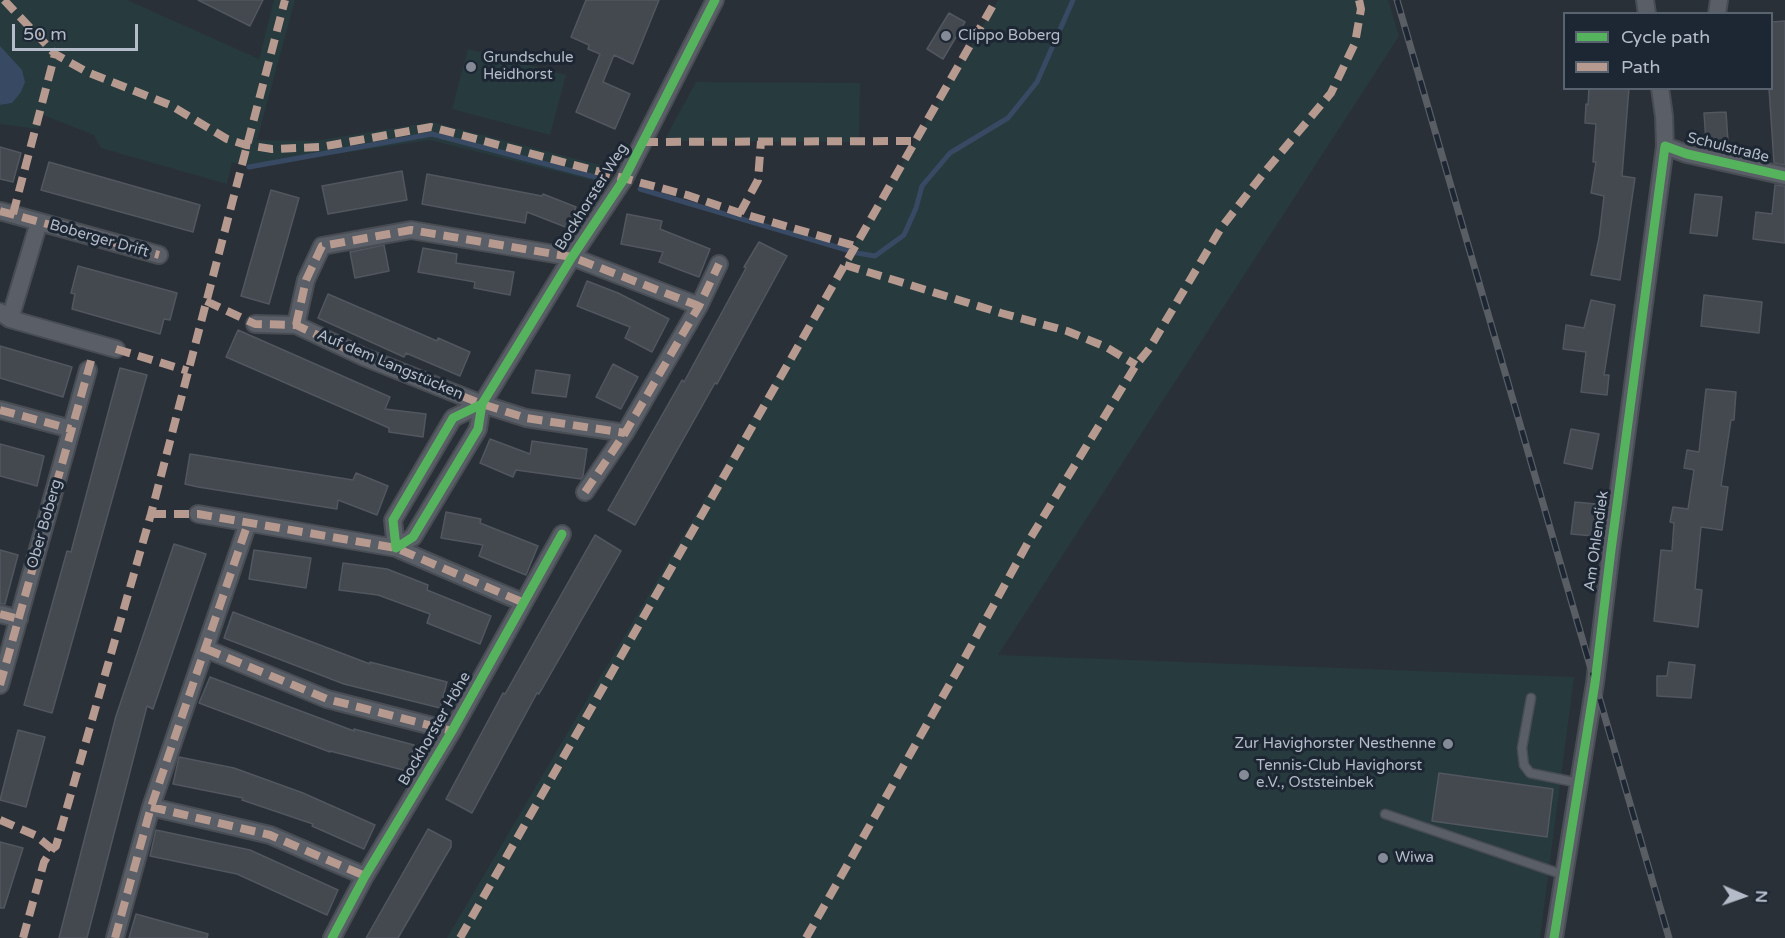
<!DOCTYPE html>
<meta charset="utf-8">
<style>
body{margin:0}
#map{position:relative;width:1785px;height:938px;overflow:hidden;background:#2a3038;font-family:"Varela Round",sans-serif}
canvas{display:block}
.legend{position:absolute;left:1563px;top:12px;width:210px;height:78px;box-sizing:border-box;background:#1d2633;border:2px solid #59626f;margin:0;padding:8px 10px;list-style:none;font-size:18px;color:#b4bcc9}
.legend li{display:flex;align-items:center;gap:12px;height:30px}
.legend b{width:30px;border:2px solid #59626f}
.north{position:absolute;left:1713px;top:866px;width:60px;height:60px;-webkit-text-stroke:4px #1d2633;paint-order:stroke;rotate:92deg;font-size:16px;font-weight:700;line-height:24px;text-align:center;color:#b4bcc9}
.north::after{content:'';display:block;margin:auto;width:21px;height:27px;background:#b4bcc9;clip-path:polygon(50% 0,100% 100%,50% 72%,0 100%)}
.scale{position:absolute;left:12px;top:24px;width:126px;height:27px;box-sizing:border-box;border:3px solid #b4bcc9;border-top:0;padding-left:8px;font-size:18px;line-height:21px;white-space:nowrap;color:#b4bcc9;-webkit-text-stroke:4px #1d2633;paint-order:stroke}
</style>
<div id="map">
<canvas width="1785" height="938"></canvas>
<ul class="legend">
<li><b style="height:8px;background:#56b35d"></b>Cycle path</li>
<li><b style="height:8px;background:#b69a8f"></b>Path</li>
</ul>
<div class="north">N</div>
<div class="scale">50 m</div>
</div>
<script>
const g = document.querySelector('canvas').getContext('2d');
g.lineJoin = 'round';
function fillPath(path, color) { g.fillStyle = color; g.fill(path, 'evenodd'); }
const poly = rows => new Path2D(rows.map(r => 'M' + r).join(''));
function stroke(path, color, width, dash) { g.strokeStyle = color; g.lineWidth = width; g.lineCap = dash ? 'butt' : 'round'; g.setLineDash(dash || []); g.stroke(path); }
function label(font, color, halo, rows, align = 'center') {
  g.font = font + ' "Varela Round",sans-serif'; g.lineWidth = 6; g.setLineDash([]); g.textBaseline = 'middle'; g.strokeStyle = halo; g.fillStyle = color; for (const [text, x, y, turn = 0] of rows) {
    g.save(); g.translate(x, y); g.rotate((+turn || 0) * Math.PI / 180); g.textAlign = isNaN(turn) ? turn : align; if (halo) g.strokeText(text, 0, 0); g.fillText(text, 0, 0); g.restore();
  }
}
fillPath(poly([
 [0,0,127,0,259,59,274,0,295,0,257,140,314,141,432,122,612,168,603,183,430,140,249,167,232,162,227,184,101,148,94,135,43,115,38,129,0,124,0,105,12,103,2,48,0,46],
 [998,0,1388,0,1399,36,998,655,1574,677,1540,938,447,938],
 [468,49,566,75,550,135,452,109],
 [696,82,860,83,859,142,664,141]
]), '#273a3e');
fillPath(poly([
 [0,46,22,70,25,82,21,92,12,103,0,105]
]), '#384963');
stroke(poly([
 [249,167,432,134,599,178],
 [640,189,857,253,875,256,904,235,916,208,922,186,950,153,1008,118,1037,82,1073,0]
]), '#384963', 5);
const building = poly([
 [198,0,263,0,250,26,198,0],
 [586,0,659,0,633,64,614,55,603,82,630,94,615,129,576,112,600,54,588,49,589,45,571,37,586,0],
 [949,13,965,22,943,59,927,49,949,13],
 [1785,21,1785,165,1774,163,1769,88,1772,88,1772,22,1785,21],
 [1589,88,1629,88,1622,176,1635,178,1620,280,1591,275,1599,238,1604,196,1591,193,1596,162,1593,162,1596,124,1585,123,1586,104,1588,105,1589,88],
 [1726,112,1728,141,1706,142,1704,113,1726,112],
 [0,147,21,153,13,182,0,179,0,147],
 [49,162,200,205,193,232,41,190,49,162],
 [402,171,407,200,328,214,322,186,402,171],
 [427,174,542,196,543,194,576,207,568,228,527,212,525,223,422,204,427,174],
 [1775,185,1785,186,1785,243,1753,239,1756,212,1772,214,1775,185],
 [271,190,299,198,269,304,241,296,271,190],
 [1695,194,1722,197,1717,236,1690,233,1695,194],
 [627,214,662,221,660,229,710,249,699,277,659,262,663,252,621,244,627,214],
 [759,242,787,256,717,384,715,383,635,525,608,510,682,380,684,382,746,268,744,267,759,242],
 [384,245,389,271,355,278,350,252,384,245],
 [423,248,457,254,456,263,514,272,510,295,474,288,475,282,418,272,423,248],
 [78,266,177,293,170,320,164,319,160,334,72,309,75,294,71,293,78,266],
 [587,281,618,293,669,319,652,352,625,338,630,327,577,306,587,281],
 [328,294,437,341,438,338,470,352,460,376,406,353,404,357,318,318,328,294],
 [1704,295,1762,302,1759,333,1701,326,1704,295],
 [1591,300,1615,305,1604,375,1609,375,1607,395,1581,392,1586,352,1563,349,1566,325,1584,328,1591,300],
 [238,330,390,397,385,409,426,414,423,437,389,432,389,428,226,357,238,330],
 [0,346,72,367,63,397,0,378,0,346],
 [613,364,638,377,621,409,596,397,613,364],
 [120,368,147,375,52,713,24,705,67,551,71,552,120,368],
 [536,370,570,375,566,397,532,393,536,370],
 [1706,389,1736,392,1734,420,1731,420,1721,486,1728,487,1722,530,1701,527,1695,589,1702,590,1698,627,1654,621,1661,550,1672,551,1674,523,1670,522,1673,507,1688,509,1694,470,1684,468,1687,450,1699,452,1706,389],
 [1571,429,1599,434,1592,469,1564,463,1571,429],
 [490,439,530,454,532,441,587,449,583,476,581,479,516,470,513,477,480,463,490,439],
 [0,444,44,456,37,486,0,476,0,444],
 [190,454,353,480,356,473,388,486,377,515,338,500,337,509,198,487,185,484,190,454],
 [1575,502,1596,504,1593,536,1571,534,1575,502],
 [446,512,481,519,480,523,538,546,526,575,479,556,483,545,441,538,446,512],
 [595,535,621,551,539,694,537,693,472,813,446,799,503,693,505,694,595,535],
 [174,544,206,554,153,709,147,706,87,938,59,938,116,716,174,544],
 [0,550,18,555,5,604,0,604,0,550],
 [254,550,311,558,306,588,249,579,254,550],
 [343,563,387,569,428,585,427,590,491,616,480,644,427,623,430,614,378,595,339,590,343,563],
 [233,612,370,664,370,662,447,682,440,708,344,684,224,638,233,612],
 [1669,662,1695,665,1691,698,1657,696,1657,676,1667,676,1669,662],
 [210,677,354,731,354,729,414,745,407,771,330,751,330,752,199,703,210,677],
 [18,730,45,737,26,807,0,800,18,730],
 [179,757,234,768,303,793,375,825,364,849,312,826,313,824,242,800,243,798,173,784,179,757],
 [1439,773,1553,789,1547,837,1432,821,1439,773],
 [428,829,451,841,451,847,445,857,398,938,366,938,428,829],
 [156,830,250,850,338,890,327,915,237,874,150,856,156,830],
 [0,842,23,848,4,908,0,908,0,842],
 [136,914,208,934,207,938,129,938,136,914]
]);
fillPath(building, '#444950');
stroke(building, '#52575f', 1.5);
const lane = poly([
 [1531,698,1522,748,1524,765,1530,773,1579,783],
 [1385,814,1564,875]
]);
const street = poly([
 [1645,0,1647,14],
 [1717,14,1719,0],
 [1665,146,1687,154,1785,176],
 [0,211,159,255],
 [0,312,10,319,116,349],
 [10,319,39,222],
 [255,324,296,325,364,357,482,404,526,418,625,433],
 [296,325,306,280,322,246,411,230,572,257,699,306],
 [482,404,453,418,393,520,396,548,413,537,478,429,482,404,572,257,624,179,715,0],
 [0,410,71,429],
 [585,492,625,433,699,306,719,264],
 [198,514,396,548,522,602],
 [0,614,19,619],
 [206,649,327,699,452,731],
 [0,685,88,370],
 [151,807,270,835,365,876],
 [115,938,151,807,248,523],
 [332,938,365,876,452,731,562,534],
 [1554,938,1595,683,1611,550,1665,146,1664,116,1660,88]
]);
stroke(lane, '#484c53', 11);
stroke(street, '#484c53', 20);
stroke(lane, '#5a5e66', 8);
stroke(street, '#5a5e66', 16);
const rail = poly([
 [1397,0,1669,938]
]);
stroke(rail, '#595d64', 7);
stroke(rail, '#1d2633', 4.5, [14]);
stroke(poly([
 [4,0,55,54,87,72,170,105,227,139,246,145,272,149,321,147,431,127,687,195,740,213,855,246],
 [643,142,915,141],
 [0,211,159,255],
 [740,213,758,180,761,141],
 [13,214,55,54],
 [845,265,1001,313,1067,331,1106,347,1136,365],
 [206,301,255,324,296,325,364,357,482,404,526,418,625,433],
 [296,325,306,280,322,246,411,230,572,257,699,306],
 [116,349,188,371],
 [0,410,71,429],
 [585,492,625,433,699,306,719,264],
 [151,514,198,514,396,548,522,602],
 [0,614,19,619],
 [206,649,327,699,452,731],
 [0,685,92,357],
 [151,807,270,835,365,876],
 [0,820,35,835,52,849],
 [23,938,44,862,52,849,56,846,151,514,285,0],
 [115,938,151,807,248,523],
 [460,938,996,0],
 [806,938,964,659,1031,537,1136,365,1149,349,1221,228,1263,174,1331,93,1355,43,1361,9,1359,0]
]), '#b69a8f', 8, [15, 8]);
stroke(poly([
 [482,404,453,418,393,520,396,548,413,537,478,429,482,404,572,257,624,179,715,0],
 [332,938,365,876,452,731,562,534],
 [1554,938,1595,683,1611,550,1665,146,1687,154,1785,176]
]), '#56b35d', 9);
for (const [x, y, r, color] of [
 [946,36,6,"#848b96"],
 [471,67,6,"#848b96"],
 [1448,744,6,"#848b96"],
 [1244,775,6,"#848b96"],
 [1383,858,6,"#848b96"]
]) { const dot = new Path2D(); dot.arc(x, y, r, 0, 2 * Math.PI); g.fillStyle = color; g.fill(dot); stroke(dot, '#1d2633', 2); }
label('15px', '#b4bcc9', '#1d2633', [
 ["Clippo Boberg",958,36],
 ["Grundschule",483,58],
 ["Heidhorst",483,75],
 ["Zur Havighorster Nesthenne",1436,744,"right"],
 ["Tennis-Club Havighorst",1256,766],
 ["e.V., Oststeinbek",1256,783],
 ["Wiwa",1395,858]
], 'left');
label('15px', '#b4bcc9', '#1d2633', [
 ["Schulstraße",1728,148,14],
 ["Bockhorster Weg",592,197,-58],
 ["Boberger Drift",99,239,16],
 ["Auf dem Langstücken",390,365,23],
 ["Ober Boberg",45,524,-74],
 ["Am Ohlendiek",1597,541,-82],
 ["Bockhorster Höhe",435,729,-60]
]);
</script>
